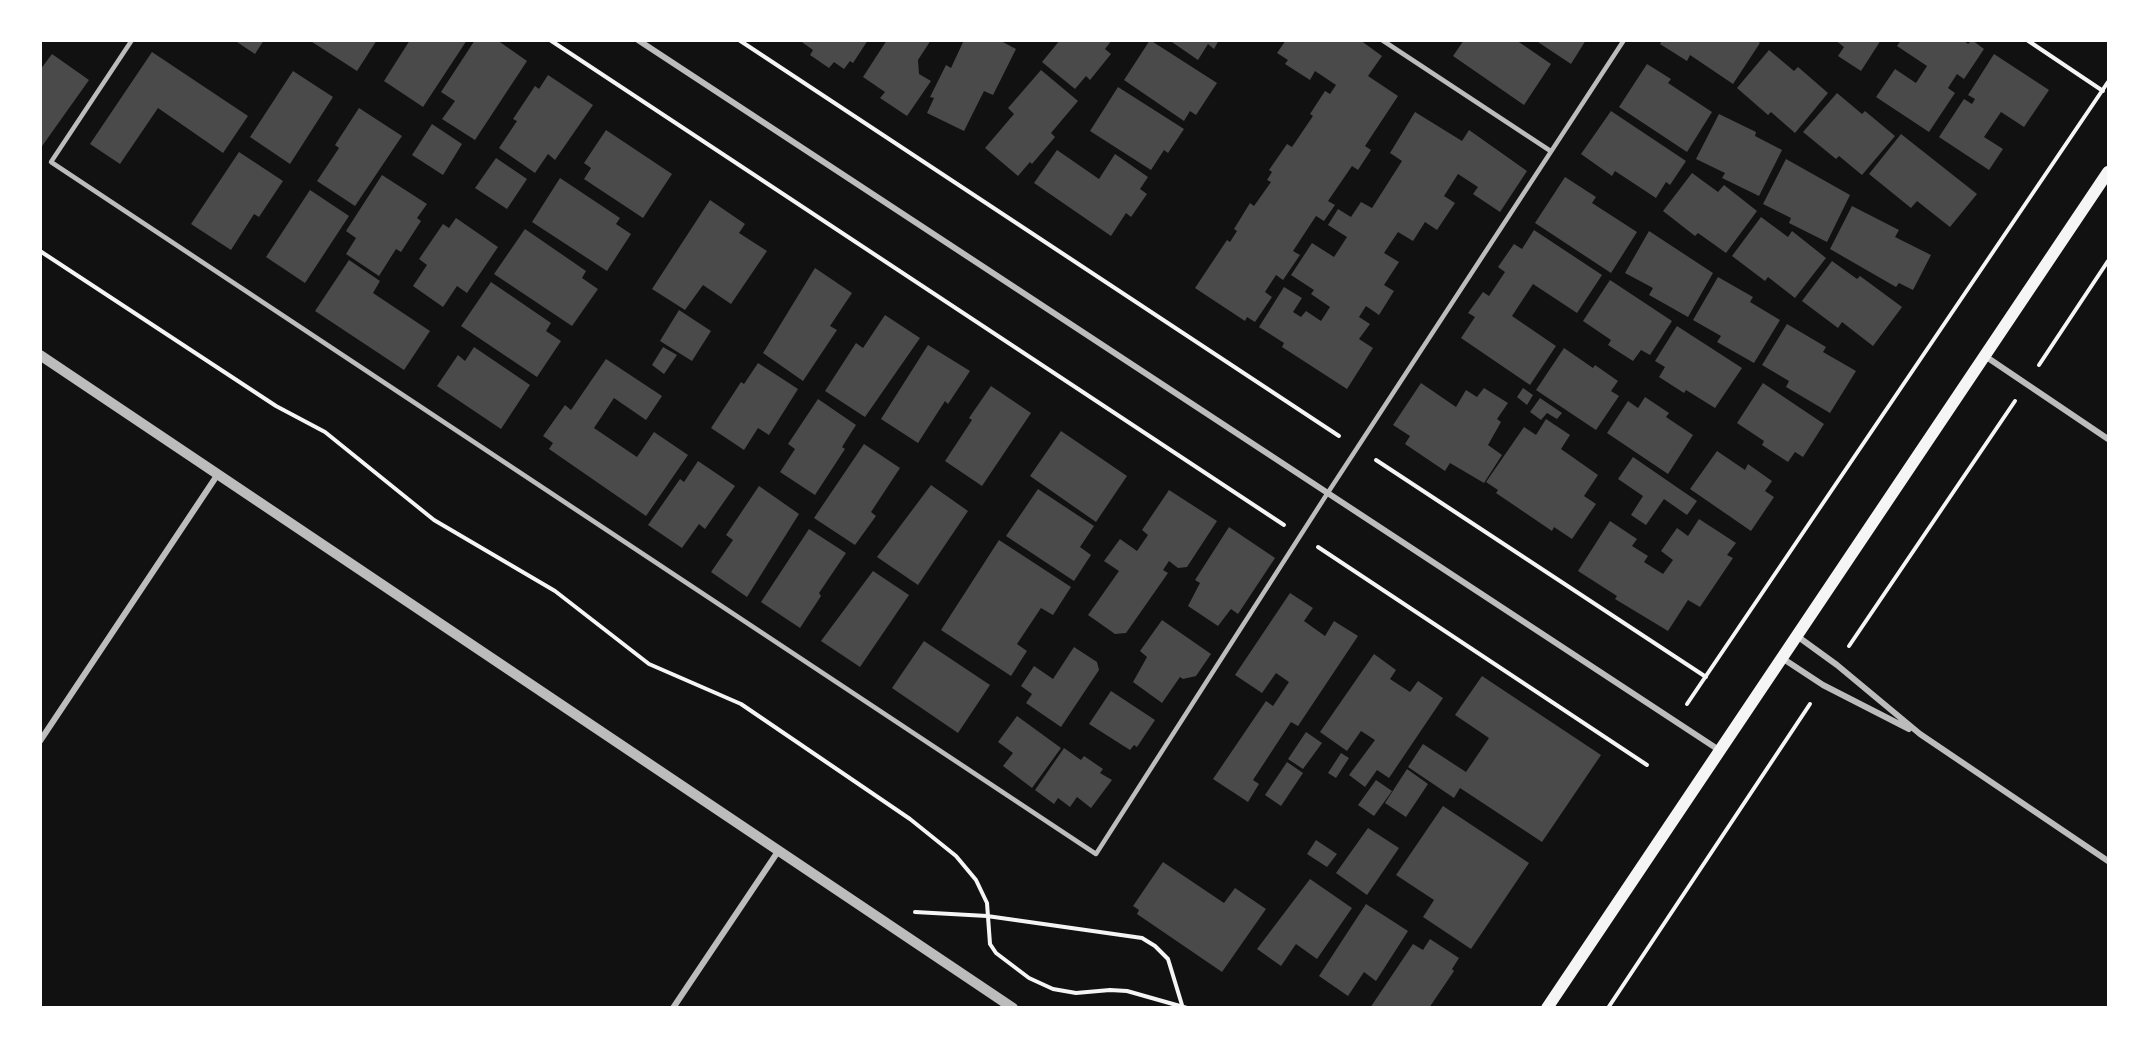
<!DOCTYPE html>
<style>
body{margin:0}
#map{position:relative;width:2149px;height:1048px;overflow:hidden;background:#111;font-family:Mulish,sans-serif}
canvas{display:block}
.frame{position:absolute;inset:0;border:42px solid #fff;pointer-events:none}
</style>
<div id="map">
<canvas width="2149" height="1048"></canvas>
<div class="frame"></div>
</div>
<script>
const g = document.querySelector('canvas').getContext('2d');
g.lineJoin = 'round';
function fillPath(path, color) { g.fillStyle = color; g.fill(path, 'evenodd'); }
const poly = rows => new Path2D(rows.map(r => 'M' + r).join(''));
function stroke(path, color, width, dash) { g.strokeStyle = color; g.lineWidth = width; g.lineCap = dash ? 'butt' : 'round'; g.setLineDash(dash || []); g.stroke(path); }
fillPath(poly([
 [234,40,264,40,255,54],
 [309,40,377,40,357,71],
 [410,40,467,40,423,107,384,81],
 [475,40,497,40,527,61,475,140,442,119,455,101,441,92],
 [799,40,868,40,853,63,850,61,844,69,834,62,829,68,810,55,813,50],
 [887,40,931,40,918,60,919,74,931,81,907,116,880,98,885,92,863,77],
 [964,40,999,40,1016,49,993,95,984,91,964,131,927,113,934,98,930,97,946,65,951,68],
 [1060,40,1112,40,1105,49,1111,54,1090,80,1086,76,1075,89,1042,62],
 [1150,40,1217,83,1196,115,1190,111,1184,121,1124,80],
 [1169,40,1219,40,1214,49,1208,44,1198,60],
 [1286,40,1360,40,1382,56,1368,76,1398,96,1365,146,1371,150,1358,170,1352,166,1328,201,1335,205,1324,221,1316,216,1293,251,1300,255,1283,280,1276,275,1265,292,1272,297,1255,322,1247,317,1245,321,1195,288,1227,240,1230,242,1237,231,1234,229,1250,203,1254,206,1271,182,1267,180,1272,172,1269,170,1287,144,1292,147,1313,116,1310,114,1325,91,1330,94,1336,85,1315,71,1310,80,1285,64,1288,60,1277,53],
 [1464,40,1516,40,1551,64,1524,105,1453,56],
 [1535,40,1586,40,1571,64],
 [1662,40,1756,40,1760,43,1733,84,1690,55,1687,61,1660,44],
 [1835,40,1881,40,1861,71,1838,56,1844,47],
 [1901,40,1963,40,1968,44,1972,40,1984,49,1964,79,1957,74,1948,88,1955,93,1929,132,1876,97,1895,69,1916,83,1927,66,1897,46],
 [1769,50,1794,71,1798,67,1828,93,1795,133,1771,112,1768,115,1737,88],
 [152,52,248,116,223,153,158,108,120,164,90,144],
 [52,54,89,80,40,149,40,70],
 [1994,54,2049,90,2024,127,2001,112,1984,137,2003,149,1989,170,1939,137,1964,99,1972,104,1975,99,1968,95],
 [1647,64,1671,79,1668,83,1712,112,1687,152,1619,107],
 [1041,70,1078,101,1051,133,1055,137,1032,164,1030,162,1018,176,985,148,1014,114,1008,108],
 [293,71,333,97,290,164,250,137],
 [548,75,593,105,555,160,548,154,535,173,499,148,517,121,513,119,535,86,539,89],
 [1118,87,1184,129,1168,153,1164,150,1151,170,1090,131],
 [1837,93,1862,114,1865,111,1895,136,1862,175,1839,156,1836,159,1803,132],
 [359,108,402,136,355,206,317,181,339,148,335,145],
 [1611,111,1686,161,1670,185,1666,182,1656,198,1615,171,1612,176,1581,154],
 [1415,112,1462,141,1469,130,1527,171,1500,212,1473,194,1478,187,1458,174,1444,196,1455,203,1437,230,1425,222,1413,241,1398,232,1384,253,1399,262,1384,285,1394,291,1379,315,1366,306,1359,317,1370,324,1359,339,1373,348,1347,389,1282,347,1284,343,1259,327,1284,287,1302,298,1293,312,1301,317,1306,311,1321,321,1330,307,1311,294,1314,290,1291,275,1312,243,1334,257,1347,237,1328,225,1338,209,1351,217,1361,202,1372,208,1402,161,1390,153],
 [1719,114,1756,132,1755,136,1782,150,1759,196,1722,178,1725,173,1696,159],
 [432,124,462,144,443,175,412,155],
 [606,130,672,174,643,218,584,179,591,168,584,163],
 [1901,134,1977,194,1950,227,1917,201,1911,208,1869,174],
 [1057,150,1099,179,1115,154,1148,177,1140,189,1147,194,1131,217,1126,213,1111,236,1034,183],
 [239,152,283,181,259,217,254,214,231,250,191,224],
 [496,158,527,179,507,209,475,188],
 [1786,159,1850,195,1827,242,1789,223,1791,218,1763,204],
 [1692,173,1718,192,1724,185,1757,211,1726,253,1698,233,1695,236,1663,211],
 [382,175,427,204,417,218,421,221,401,252,396,249,379,276,346,254,356,238,346,231],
 [1565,177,1596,197,1592,203,1637,232,1611,273,1535,223],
 [560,178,620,218,616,224,631,234,607,271,532,222],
 [310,190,349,216,305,283,266,257],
 [710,200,745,224,739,233,767,251,731,304,703,285,685,310,652,289],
 [1852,206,1899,230,1895,237,1931,255,1913,290,1899,283,1896,287,1830,249],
 [1761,217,1788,237,1792,231,1826,258,1795,298,1768,277,1765,281,1732,256],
 [456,218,498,247,467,293,457,286,443,307,413,286,427,265,419,259,443,224,449,228],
 [525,229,586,271,582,278,598,289,572,326,494,274],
 [1534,230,1602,275,1577,313,1533,284,1512,316,1556,346,1530,385,1461,338,1475,317,1468,313,1483,292,1489,296,1505,272,1498,267,1514,244,1522,249],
 [1649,231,1713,273,1688,317,1649,295,1653,288,1625,273],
 [349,260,380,281,373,293,430,331,404,370,315,311],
 [1832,261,1857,279,1860,276,1902,307,1873,346,1842,322,1838,328,1802,301],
 [815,268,852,293,830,326,837,330,803,381,763,353],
 [1718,277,1753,297,1750,302,1780,320,1754,363,1717,342,1721,336,1693,320],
 [1610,280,1672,321,1650,355,1641,350,1633,361,1608,345,1611,340,1583,321],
 [491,282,551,323,546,331,561,341,537,377,461,326],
 [679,310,711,331,692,361,660,341],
 [885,315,920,338,865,417,825,391,856,343,863,348],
 [1787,324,1826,347,1823,352,1856,371,1830,413,1786,387,1789,381,1762,365],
 [1677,326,1742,368,1715,408,1686,390,1684,393,1659,377,1665,367,1655,361],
 [928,345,970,371,948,404,945,401,918,443,881,419],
 [474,347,530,385,501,429,437,386,458,355,465,361],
 [663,347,677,355,664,374,652,365],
 [1564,348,1593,368,1595,365,1618,381,1611,391,1619,396,1596,430,1536,390],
 [606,359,662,396,646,420,614,398,594,428,637,457,654,432,688,455,646,516,549,449,553,443,543,436,565,405,571,410],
 [758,363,798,389,769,435,758,428,744,450,711,428,741,382,744,384],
 [1421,383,1456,407,1466,390,1477,397,1484,388,1508,403,1497,419,1501,422,1488,445,1502,455,1484,483,1450,463,1445,471,1405,444,1410,436,1393,425],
 [1763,383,1824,424,1803,457,1795,452,1788,462,1762,445,1764,441,1737,423],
 [991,386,1031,413,982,486,945,461,972,420,969,418],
 [1523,388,1533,395,1527,405,1517,397],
 [1645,397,1669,413,1666,417,1693,435,1668,474,1607,433,1628,401,1638,408],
 [1540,398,1562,413,1557,419,1547,413,1541,420,1530,412],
 [818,399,856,425,842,447,845,449,815,495,780,472,795,449,788,444],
 [1546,419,1570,435,1561,449,1598,475,1584,496,1596,504,1572,539,1554,527,1552,531,1496,493,1498,490,1486,482,1524,427,1536,435],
 [1061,431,1127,476,1096,522,1030,476],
 [864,444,900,468,871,512,876,516,855,545,814,518],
 [1717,451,1745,470,1748,464,1772,481,1765,491,1774,497,1751,531,1690,489],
 [1633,457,1697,501,1687,515,1664,499,1646,525,1631,515,1643,496,1618,479],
 [698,461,735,486,705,529,699,524,682,548,648,525,680,479,684,482],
 [931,485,968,511,918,585,877,557],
 [759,486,799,514,747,597,711,572,733,540,726,535],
 [1038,489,1094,526,1080,547,1091,555,1074,581,1006,536],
 [1169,490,1217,521,1187,567,1178,568,1169,561,1163,570,1168,573,1126,633,1115,634,1088,615,1119,571,1104,561,1120,539,1137,551,1148,535,1142,530],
 [1699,519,1736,543,1727,555,1733,558,1700,607,1688,600,1668,631,1615,599,1617,596,1578,571,1610,521,1637,539,1632,546,1648,556,1644,562,1663,574,1673,560,1661,551,1677,528,1688,536],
 [1229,527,1275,558,1238,614,1231,609,1218,626,1188,606,1200,583,1195,580],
 [809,529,846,553,819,593,821,596,800,628,761,602],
 [999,540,1071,587,1053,615,1041,608,1017,644,1027,651,1011,676,941,630],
 [873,571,909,595,860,667,821,641],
 [1290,593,1313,608,1304,621,1325,636,1334,621,1358,636,1298,726,1291,722,1253,780,1259,784,1248,802,1213,779,1266,701,1273,706,1289,682,1276,673,1262,693,1235,675],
 [1162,620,1211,654,1196,676,1183,679,1180,677,1162,703,1133,682,1147,657,1140,651],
 [924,641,990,685,958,733,892,688],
 [1074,647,1097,662,1099,670,1061,727,1026,703,1032,694,1021,686,1034,666,1053,679],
 [1374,654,1396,670,1390,679,1410,692,1418,681,1443,698,1389,778,1377,770,1365,787,1349,775,1375,740,1361,731,1347,751,1320,732],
 [1482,676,1601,755,1542,842,1460,788,1454,798,1408,767,1423,744,1466,772,1489,738,1455,715],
 [1111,691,1155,720,1137,747,1134,745,1130,750,1089,724],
 [1017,716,1061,748,1032,788,1003,766,1013,753,998,742],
 [1306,732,1322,743,1303,769,1288,759],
 [1064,748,1081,760,1084,756,1103,769,1100,773,1112,780,1091,808,1077,797,1070,807,1058,798,1054,804,1035,790],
 [1341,753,1349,758,1336,778,1328,773],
 [1287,762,1303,773,1281,806,1265,795],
 [1407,769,1428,784,1406,817,1385,803],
 [1376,780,1392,791,1374,816,1358,805],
 [1443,806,1529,863,1471,949,1423,917,1434,900,1396,875],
 [1368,828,1399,848,1367,895,1336,873],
 [1316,840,1337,854,1327,867,1307,854],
 [1163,862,1224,903,1235,888,1266,909,1222,972,1137,914,1139,910,1133,906],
 [1310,879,1352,908,1317,959,1296,944,1281,966,1257,949],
 [1366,904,1408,931,1376,981,1364,972,1348,996,1319,976],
 [1430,939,1459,958,1452,969,1454,971,1429,1008,1370,1008,1413,944,1423,950]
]), '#4a4a4a');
stroke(poly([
 [550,40,1284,525],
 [739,40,1339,436],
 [2027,40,2103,91],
 [40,251,276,406,325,432,434,520,555,591,649,664,741,704,910,819,956,856,976,880,987,903,990,944,996,953,1029,978,1053,989,1076,993,1110,990,1127,991,1187,1008],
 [2039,365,2108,261],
 [1376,460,1706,677],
 [1318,547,1647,765],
 [1849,646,2015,401],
 [1687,704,2108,82],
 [915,912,987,916,1142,938,1155,946,1168,959,1182,1005],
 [1608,1008,1810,704]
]), '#f5f5f5', 4);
stroke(poly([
 [132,40,51,162,1096,854,1327,494,1624,40],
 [1382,40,1549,150]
]), '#bcbcbc', 4.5);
stroke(poly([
 [638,40,1719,750],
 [1985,356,2108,439],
 [1797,636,1837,665,1920,734,2108,861],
 [1782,658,1823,685,1909,729],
 [40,741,218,474],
 [673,1008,779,850]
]), '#bcbcbc', 6);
stroke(poly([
 [40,355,1013,1008]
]), '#bcbcbc', 10);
stroke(poly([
 [1547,1008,2108,172]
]), '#f5f5f5', 12);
</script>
